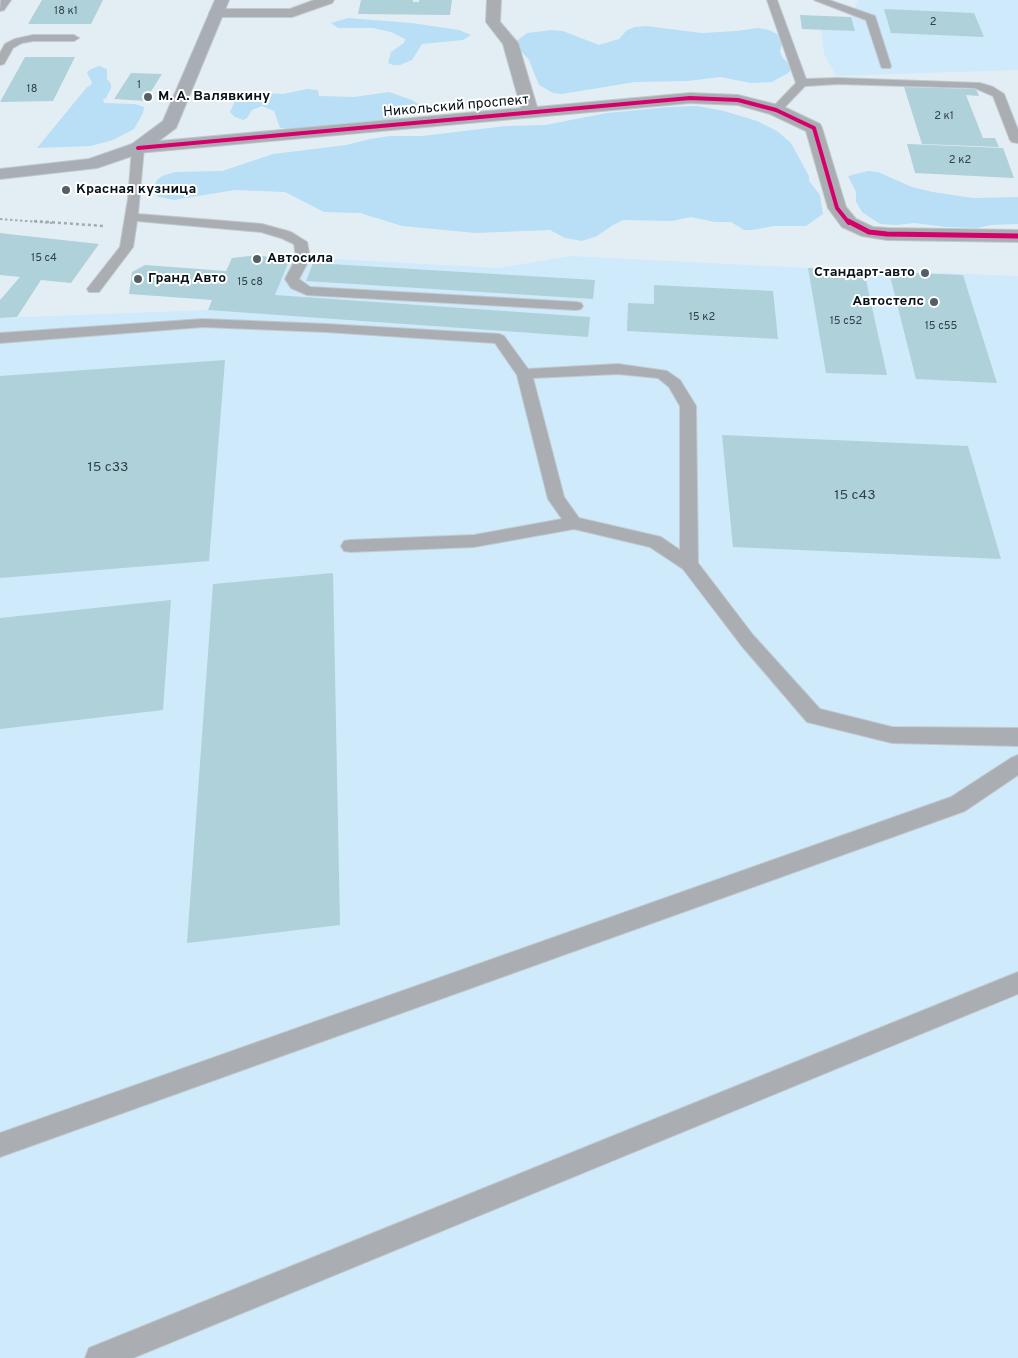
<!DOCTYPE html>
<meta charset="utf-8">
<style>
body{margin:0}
canvas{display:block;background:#e3eef4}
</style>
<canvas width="1018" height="1358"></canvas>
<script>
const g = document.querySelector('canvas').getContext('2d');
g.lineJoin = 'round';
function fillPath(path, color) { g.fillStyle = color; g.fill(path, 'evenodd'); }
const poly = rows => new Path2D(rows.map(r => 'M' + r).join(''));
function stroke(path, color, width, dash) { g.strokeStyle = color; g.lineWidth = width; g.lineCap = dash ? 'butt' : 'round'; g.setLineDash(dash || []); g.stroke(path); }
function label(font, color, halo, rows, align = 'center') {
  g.font = font + ' Overpass,sans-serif'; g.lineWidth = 4; g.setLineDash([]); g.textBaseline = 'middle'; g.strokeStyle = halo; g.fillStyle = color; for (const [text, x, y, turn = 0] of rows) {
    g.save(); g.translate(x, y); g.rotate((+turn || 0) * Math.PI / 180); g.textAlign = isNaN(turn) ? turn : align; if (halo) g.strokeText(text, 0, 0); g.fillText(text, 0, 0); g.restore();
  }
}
fillPath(poly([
 [858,0,1018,0,1018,70,836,76,824,54,821,29,854,31,851,17],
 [570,256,808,268,1018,276,1018,1358,0,1358,0,318,208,310,267,314,289,261,316,258,499,268]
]), '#cfeafa');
fillPath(poly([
 [348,18,412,23,459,30,471,35,463,40,422,44,412,60,400,65,393,65,388,63,391,52,404,43,405,39,391,32,373,28,338,28,331,23],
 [646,26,702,33,737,31,758,28,769,30,777,34,780,38,782,43,780,51,782,57,793,68,788,73,772,82,751,83,720,77,688,81,635,82,562,94,553,93,539,85,529,60,514,43,527,33,552,30,563,31,599,45,619,39,627,30,635,27],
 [99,66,107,69,107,79,111,84,111,88,106,98,103,100,104,103,135,104,144,107,143,113,134,129,113,140,91,146,37,148,87,87,91,85,92,82,87,73,89,70],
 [307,89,318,90,319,96,354,97,389,92,412,100,420,105,417,112,387,121,291,129,280,128,274,111,262,106,252,110,247,118,243,120,235,117,230,112,234,103,234,94,243,92,283,94],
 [697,106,724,111,757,121,777,131,791,143,809,176,809,181,820,195,823,214,806,226,774,226,752,230,744,230,731,222,715,222,691,217,672,221,623,220,613,225,597,236,582,241,565,238,550,230,476,233,402,226,360,213,324,212,285,192,235,190,174,200,159,197,154,194,153,190,157,180,162,176,175,172,222,171,273,154,346,145,370,139,390,136,422,136,506,126,545,125,607,113,668,107],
 [868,171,878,172,912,187,933,192,973,198,1018,197,1018,224,991,225,977,228,946,227,914,223,897,225,880,224,862,212,856,202,856,192,848,176]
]), '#b8dff6');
fillPath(poly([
 [42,0,103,0,91,24,28,24],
 [361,0,413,0,413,2,419,2,419,0,452,0,450,15,358,14],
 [884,9,974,13,984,37,891,33],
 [800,15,851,17,855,31,802,29],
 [25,57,75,57,53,101,0,102],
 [131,73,162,74,145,101,114,99],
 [904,87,976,89,979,96,966,95,983,138,995,138,999,147,922,144],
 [907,144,1003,148,1014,178,915,173],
 [0,233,17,235,99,244,71,283,41,280,17,317,0,318,0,300,20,277,0,275],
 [258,255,289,261,275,295,590,317,588,337,208,310,212,300,129,294,132,272,145,265,226,271,232,258],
 [313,263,595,280,593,299,306,281],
 [808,268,864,271,887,375,826,373],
 [889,272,963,275,997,383,916,379],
 [654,285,773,291,778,339,627,331,628,303,654,304],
 [225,360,209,561,0,578,0,376],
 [722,435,968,446,1001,559,733,547],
 [333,573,340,925,187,943,213,584],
 [171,600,163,710,0,729,0,618]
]), '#afd1d9');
const lane = poly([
 [1,0,11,0,4,10,0,11,1,0],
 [767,0,777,0,806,79,838,78,980,83,993,87,1004,94,1018,130,1018,143,1012,142,1010,140,993,96,975,88,838,84,805,86,780,112,772,112,770,110,772,108,796,83,767,0],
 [814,0,829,0,875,16,891,66,890,68,882,68,881,66,866,20,814,0],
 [33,35,74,35,79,38,74,41,33,41,22,43,13,48,4,64,0,65,0,53,5,44,15,39,33,35],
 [138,144,144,148,138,214,262,224,291,232,307,242,310,258,299,279,310,287,576,302,581,303,583,306,581,309,576,310,307,295,291,288,285,279,296,258,294,244,281,238,261,232,137,221,133,247,99,292,89,292,87,289,120,247,128,199,132,148,138,144],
 [203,319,326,324,499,334,504,336,528,369,618,364,667,371,680,380,696,406,698,563,753,635,820,709,892,727,1018,728,1018,746,892,743,807,722,741,645,683,569,650,547,574,529,474,547,350,552,344,551,341,546,344,541,350,540,474,535,562,519,548,499,517,375,495,343,326,332,203,327,0,343,0,333,203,319],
 [618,374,658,378,669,387,680,406,680,550,661,537,579,518,564,497,533,378,618,374],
 [1018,755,1018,775,965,811,0,1157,0,1133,951,797,1011,758,1018,755],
 [1018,972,1018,994,133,1358,85,1358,89,1348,99,1344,1018,972]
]);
const street = poly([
 [314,0,334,0,332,3,292,17,216,17,211,16,209,13,211,10,216,9,290,9,314,0],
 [487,0,501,0,500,22,518,43,537,107,690,93,738,95,782,106,820,124,822,128,846,207,856,219,873,227,887,228,1018,230,1018,242,887,240,862,236,842,227,828,208,806,131,770,114,738,105,690,103,138,153,132,152,129,148,132,144,138,143,521,108,503,44,486,22,487,0]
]);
const secondary = poly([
 [215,0,229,0,176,128,144,152,97,168,0,179,0,169,89,159,132,144,163,121,215,0]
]);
stroke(lane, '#c1cacf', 2);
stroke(street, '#c1cacf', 2);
stroke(secondary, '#c1cacf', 2);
stroke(poly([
 [0,219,52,223]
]), '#a4aaae', 2, [2.5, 2.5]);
stroke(poly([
 [34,221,104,226]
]), '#a4aaae', 2.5, [3, 3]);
fillPath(lane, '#aaaeb3');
fillPath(street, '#aaaeb3');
fillPath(secondary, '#a8aeb3');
stroke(poly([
 [138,148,690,98,738,100,776,110,814,128,837,208,849,223]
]), '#d6006c', 4);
stroke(poly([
 [848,221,869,232,887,234,1018,236]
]), '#d6006c', 5);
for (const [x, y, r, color] of [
 [148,97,5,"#545f65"],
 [66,190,5,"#545f65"],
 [257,259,5,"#545f65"],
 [925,273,5,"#545f65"],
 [138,279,5,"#545f65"],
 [934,302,5,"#545f65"]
]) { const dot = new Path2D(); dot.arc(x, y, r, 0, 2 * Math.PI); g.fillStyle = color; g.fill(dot); stroke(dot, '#fff', 2); }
label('11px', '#314248', null, [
 ["18 к1",66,12],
 ["2",933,23],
 ["1",139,86],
 ["18",32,90],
 ["2 к1",944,117],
 ["2 к2",960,161],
 ["15 с4",44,259],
 ["15 с8",250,283],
 ["15 к2",702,318],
 ["15 с52",846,322],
 ["15 с55",941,327]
]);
label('bold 14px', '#071218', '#fff', [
 ["М. А. Валявкину",158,97],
 ["Красная кузница",76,190],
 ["Автосила",267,259],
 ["Стандарт-авто",915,273,"right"],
 ["Гранд Авто",148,279],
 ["Автостелс",924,302,"right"]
], 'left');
label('14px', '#071218', '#fff', [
 ["Никольский проспект",456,107,-5]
]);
label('14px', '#314248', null, [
 ["15 с33",108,468],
 ["15 с43",855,496]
]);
</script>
